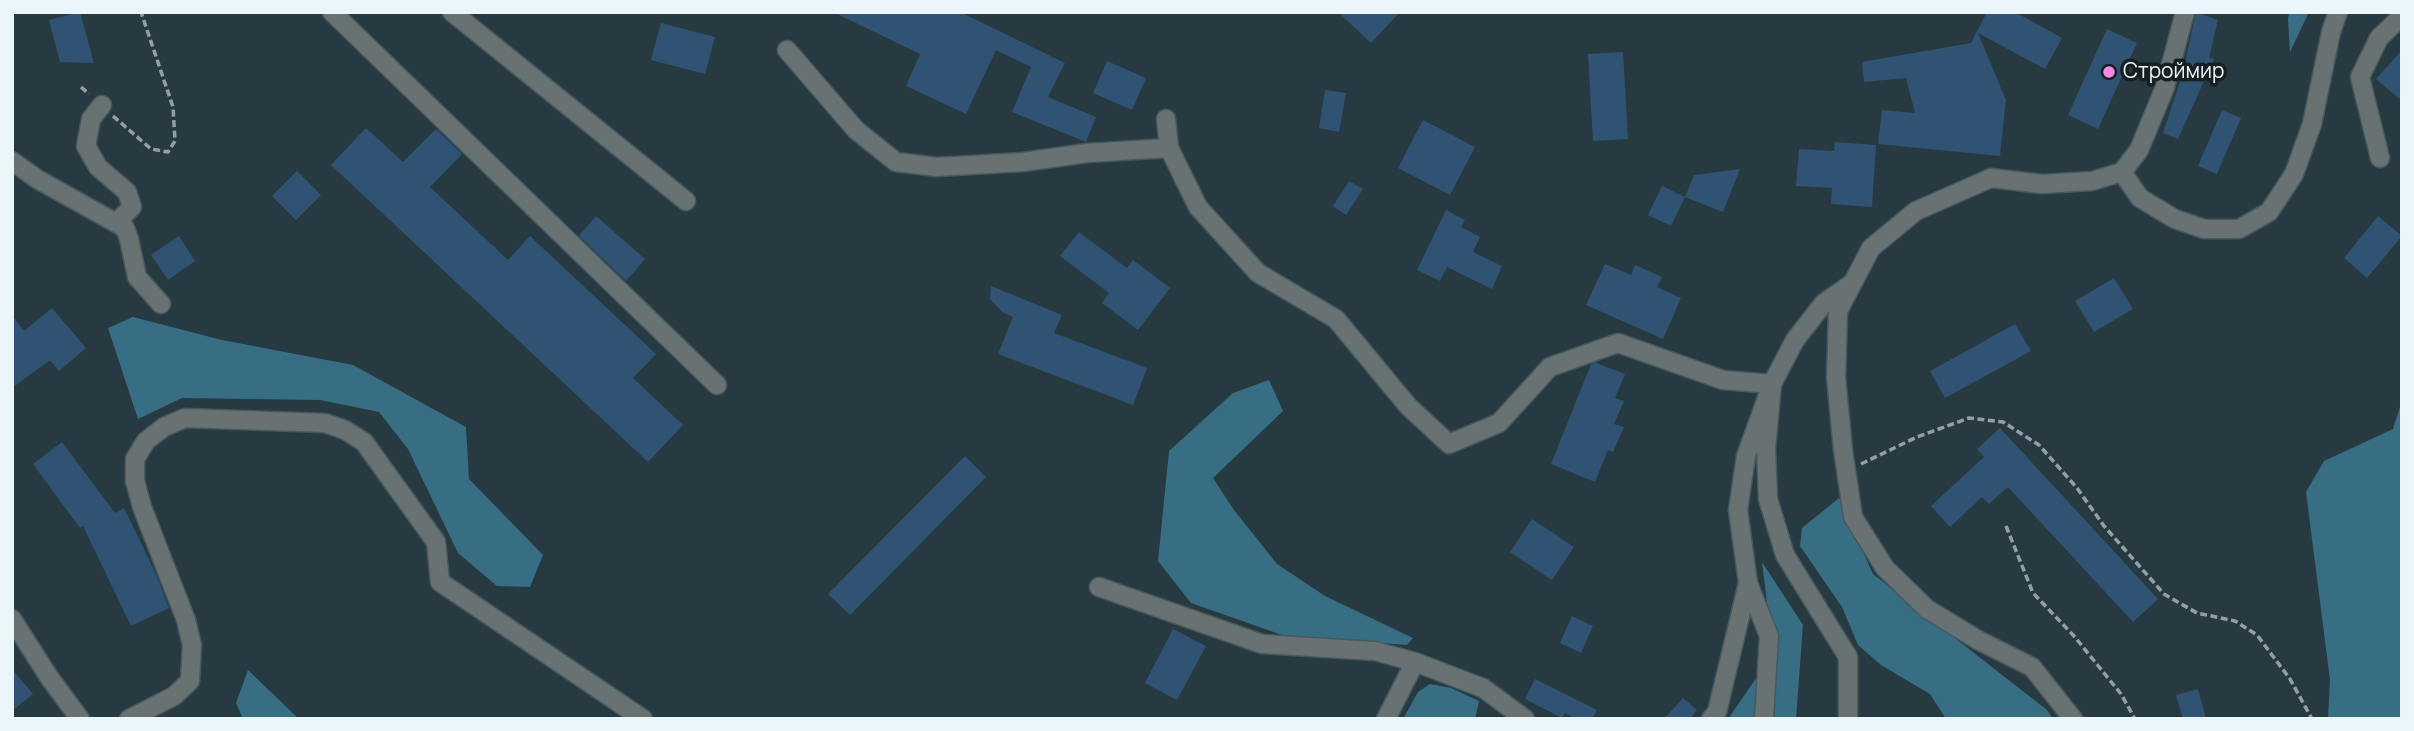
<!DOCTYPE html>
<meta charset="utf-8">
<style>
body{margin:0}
#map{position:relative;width:2414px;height:731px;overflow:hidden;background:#273a41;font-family:Manrope,sans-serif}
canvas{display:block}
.frame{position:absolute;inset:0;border:14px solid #ebf6fb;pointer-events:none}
</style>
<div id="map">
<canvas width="2414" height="731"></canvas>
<div class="frame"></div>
</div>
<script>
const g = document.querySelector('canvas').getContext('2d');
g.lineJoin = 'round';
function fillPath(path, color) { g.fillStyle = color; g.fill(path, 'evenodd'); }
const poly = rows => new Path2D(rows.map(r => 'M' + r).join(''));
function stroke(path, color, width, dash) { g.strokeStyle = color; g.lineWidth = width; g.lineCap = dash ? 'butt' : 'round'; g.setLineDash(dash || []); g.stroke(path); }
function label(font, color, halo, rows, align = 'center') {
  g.font = font + ' Manrope,sans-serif'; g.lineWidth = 7; g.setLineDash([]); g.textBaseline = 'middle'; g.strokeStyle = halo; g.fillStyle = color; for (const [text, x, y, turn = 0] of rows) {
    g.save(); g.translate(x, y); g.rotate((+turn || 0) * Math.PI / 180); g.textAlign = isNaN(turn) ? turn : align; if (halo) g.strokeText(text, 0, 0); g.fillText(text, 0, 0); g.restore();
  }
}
fillPath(poly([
 [2289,12,2309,12,2290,52,2288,19],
 [133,317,222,340,353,365,466,427,469,479,543,555,530,587,497,586,458,553,408,449,379,412,320,400,182,398,138,419,108,328],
 [1269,380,1283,411,1213,478,1234,510,1277,564,1325,596,1413,638,1407,645,1285,636,1191,603,1158,561,1169,451,1233,393],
 [2402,400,2402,719,2328,719,2330,680,2306,492,2324,461,2393,429],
 [1839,498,1873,574,2047,710,2053,719,1946,719,1930,694,1881,665,1858,645,1842,607,1800,546,1802,528],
 [1762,562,1803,625,1796,719,1728,719,1759,674,1768,611],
 [248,670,299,719,243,719,236,703],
 [1430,684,1451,688,1479,701,1475,719,1403,719,1418,692]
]), '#376e84');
fillPath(poly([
 [80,12,94,63,60,62,49,20],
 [833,12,960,12,1065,63,1048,97,1096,117,1086,142,1012,112,1031,67,996,50,966,114,906,86,920,54],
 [1338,12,1400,12,1371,43],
 [1987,12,2015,12,2062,38,2045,69,1978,33,2006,100,2000,156,1878,144,1882,110,1915,113,1906,78,1864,82,1862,62,1971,43],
 [2196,12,2218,20,2209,58,2214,59,2178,139,2163,133,2182,76],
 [661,23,715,37,705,74,651,60],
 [2107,29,2137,43,2098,129,2068,115],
 [2402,50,2402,101,2376,79],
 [1623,52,1628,139,1593,141,1588,54],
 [1107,61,1146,78,1132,110,1093,93],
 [1325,90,1346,93,1339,132,1319,128],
 [2222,110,2241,118,2217,174,2198,166],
 [1423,120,1475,147,1450,195,1398,168],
 [366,128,403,162,436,129,462,154,430,187,508,260,530,236,656,354,633,378,683,425,648,462,331,165],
 [1835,142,1876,145,1872,207,1831,204,1832,188,1796,186,1799,149,1834,151],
 [1740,169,1723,212,1685,197,1694,175],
 [297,171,321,195,296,220,272,196],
 [1349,181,1363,189,1346,215,1333,206],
 [1662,186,1685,197,1671,226,1648,215],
 [1446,210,1465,220,1461,227,1480,237,1473,252,1502,266,1492,289,1447,267,1440,281,1417,270],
 [596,216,645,259,626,281,579,236],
 [2378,216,2402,236,2367,278,2344,258],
 [1079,232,1127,268,1133,260,1170,288,1138,330,1102,303,1109,293,1060,256],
 [179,236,195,261,168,280,151,255],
 [1605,264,1631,275,1635,265,1662,277,1657,287,1681,298,1663,339,1586,305],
 [2114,278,2133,309,2094,332,2075,301],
 [991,286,1062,315,1054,333,1147,368,1133,405,998,354,1013,317,1002,312,990,299],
 [52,308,86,348,59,371,50,360,12,388,12,315,24,331],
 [2015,324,2031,351,1945,398,1930,371],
 [1596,363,1625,374,1615,398,1624,401,1614,424,1624,427,1613,452,1608,450,1595,482,1551,464,1591,364],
 [2000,428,2158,599,2133,622,2008,487,1989,504,1982,497,1950,527,1931,506,1984,457,1977,449],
 [62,442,115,513,124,508,156,574,169,608,131,626,83,526,80,528,33,464],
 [965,456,986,477,850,615,828,594],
 [1532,519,1574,547,1552,580,1510,552],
 [1572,616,1593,626,1581,653,1560,643],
 [1173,629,1206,646,1177,700,1145,683],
 [12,669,33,694,12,711],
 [1535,679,1597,710,1592,719,1575,719,1565,713,1562,718,1525,699],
 [2198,689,2206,719,2183,719,2176,695],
 [1683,698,1697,710,1690,719,1664,719]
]), '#305373');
const minor = poly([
 [332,12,717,385],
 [452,12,686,201],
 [787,50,856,130,896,162,937,167,1023,162,1087,153,1169,148],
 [102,105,91,119,86,146,98,167,127,192,132,207,116,223],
 [1166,119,1169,148,1198,207,1258,273,1336,319,1408,406,1449,444,1499,423,1550,367,1618,343,1723,380,1772,384,1766,448,1768,499,1785,555,1848,657,1848,719],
 [2380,158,2360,77,2379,38,2402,16],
 [12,161,37,179,125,228,129,239,137,277,161,304],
 [2122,172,2140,198,2175,219,2204,229,2239,229,2269,212,2294,174,2312,124,2331,32,2338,12],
 [1099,587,1262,644,1375,651,1415,662,1483,688,1525,719],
 [12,619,49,677,80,719],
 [129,719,174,696,190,681,192,645,186,620,142,507,135,481,135,459,146,441,164,427,185,418,325,423,345,430,364,442,436,542,440,582,643,719],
 [1386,719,1415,662],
 [1711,719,1717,712,1748,583],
 [1764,719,1769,636,1748,583,1738,510,1746,456,1772,384,1795,340,1824,303,1850,285],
 [2073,719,2032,667,1978,640,1927,609,1885,568,1853,517,1843,450,1836,377,1838,311,1871,248,1916,211,1991,178,2042,184,2092,181,2122,172,2139,150,2165,87,2185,12]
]);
stroke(minor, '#46585f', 21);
stroke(poly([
 [81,87,89,94],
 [113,116,151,149,168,152,175,141,173,107,141,12],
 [1861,464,1917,437,1969,418,2003,422,2039,445,2077,488,2104,526,2164,594,2197,613,2235,621,2257,635,2290,679,2312,719],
 [2006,526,2033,593,2074,636,2121,694,2135,719]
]), '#92a0a6', 3.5, [7, 3.5]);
stroke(minor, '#687273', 18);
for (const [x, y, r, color] of [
 [2109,72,7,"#f987e8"]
]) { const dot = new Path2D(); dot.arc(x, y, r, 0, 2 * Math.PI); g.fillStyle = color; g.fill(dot); stroke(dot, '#171f23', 2.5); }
label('21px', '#ebf6fb', '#171f23', [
 ["Строймир",2123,72]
], 'left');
</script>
